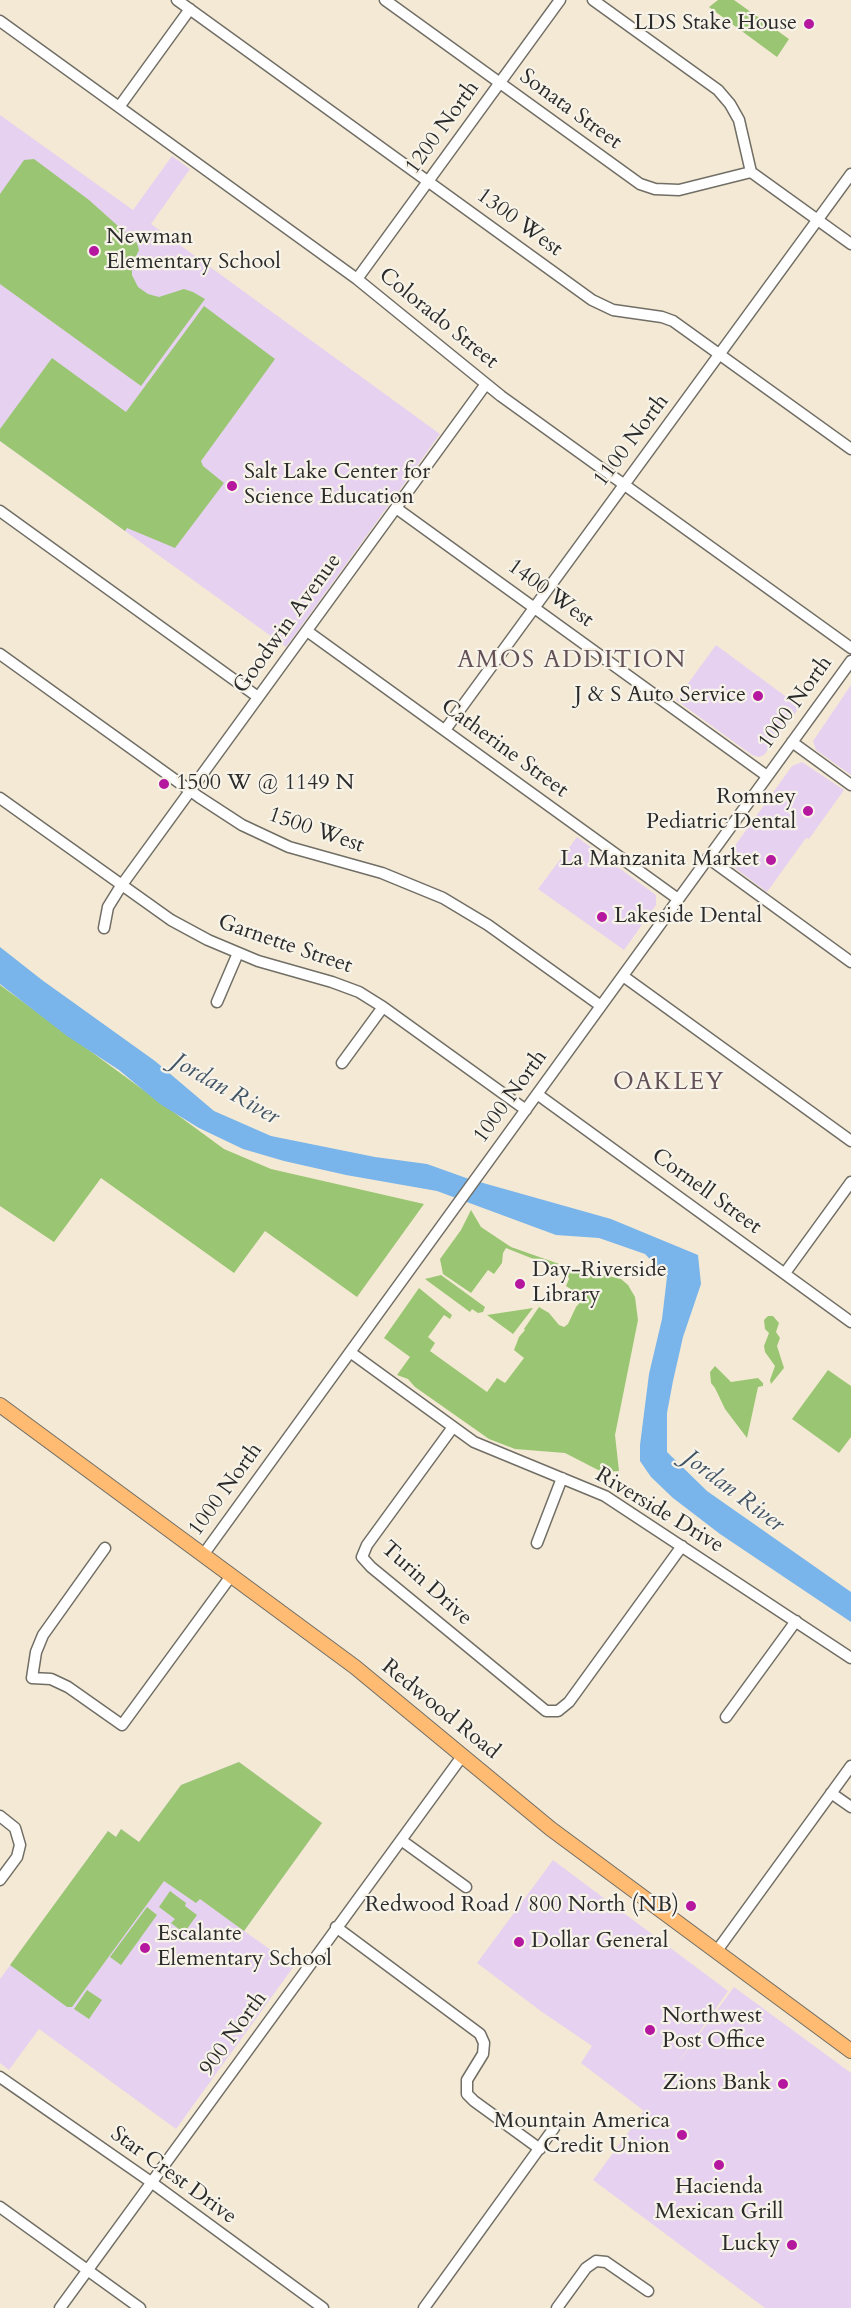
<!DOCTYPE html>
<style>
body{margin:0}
canvas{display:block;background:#f4e9d4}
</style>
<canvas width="851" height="2308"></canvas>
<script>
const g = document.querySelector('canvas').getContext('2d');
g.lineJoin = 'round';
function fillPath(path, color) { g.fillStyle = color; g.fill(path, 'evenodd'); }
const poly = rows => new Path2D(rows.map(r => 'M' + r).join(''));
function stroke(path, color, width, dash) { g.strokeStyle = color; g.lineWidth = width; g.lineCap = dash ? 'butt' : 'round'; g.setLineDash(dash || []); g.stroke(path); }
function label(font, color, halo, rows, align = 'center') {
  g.font = font + ' Cardo,serif'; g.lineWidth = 4.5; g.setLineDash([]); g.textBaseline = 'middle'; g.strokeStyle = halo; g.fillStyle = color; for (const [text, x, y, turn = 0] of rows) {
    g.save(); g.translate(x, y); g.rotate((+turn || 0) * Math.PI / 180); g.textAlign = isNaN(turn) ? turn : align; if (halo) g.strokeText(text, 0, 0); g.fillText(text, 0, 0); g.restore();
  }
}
fillPath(poly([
 [0,115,133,210,172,156,190,169,151,224,440,434,286,647,0,441],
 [716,645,800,707,764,755,759,757,752,755,676,700],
 [851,685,851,775,816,750,813,741],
 [802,762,844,790,809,839,806,838,767,892,731,865,729,854,792,766],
 [577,837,656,895,656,905,624,950,538,889],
 [239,1762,322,1823,244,1931,294,1966,176,2129,39,2029,9,2070,0,2063,0,1979,108,1831,116,1837,121,1829,139,1842,181,1785],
 [553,1860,728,1991,675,2067,734,1987,851,2073,851,2308,765,2308,593,2180,644,2111,581,2063,592,2046,542,2012,477,1963]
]), '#e6d2f0');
fillPath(poly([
 [718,0,734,0,789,39,777,57,709,7],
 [34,159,89,200,137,243,139,250,132,264,132,275,138,287,148,294,159,297,184,289,193,292,205,299,141,386,0,284,0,194,24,160],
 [204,306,275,359,201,461,203,466,224,483,175,548,127,528,125,531,0,441,0,429,52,358,126,412],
 [0,985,224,1149,271,1169,424,1204,357,1297,265,1231,234,1273,101,1178,54,1242,0,1206],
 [471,1210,481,1227,511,1247,562,1265,621,1279,628,1285,635,1297,638,1320,615,1435,619,1471,602,1472,565,1453,515,1449,489,1439,415,1387,408,1379,397,1375,410,1357,384,1338,419,1288,452,1315,450,1319,444,1315,428,1337,435,1343,430,1351,487,1392,497,1378,505,1383,524,1358,514,1350,519,1337,525,1330,524,1329,539,1307,549,1313,559,1325,564,1327,568,1324,576,1307,582,1300,581,1296,566,1286,569,1279,566,1272,506,1248,503,1253,502,1263,494,1274,488,1270,471,1293,443,1274,440,1259,461,1230],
 [441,1275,485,1307,483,1312,478,1313,472,1309,470,1312,425,1279],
 [533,1308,513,1334,487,1315],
 [768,1316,773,1316,779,1323,776,1332,780,1338,777,1346,784,1368,771,1384,770,1380,775,1366,765,1352,764,1346,769,1333,765,1329,764,1320],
 [715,1366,731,1382,758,1378,763,1383,763,1386,758,1387,747,1438,725,1409,715,1388,711,1383,710,1372],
 [828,1370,851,1386,851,1437,839,1453,792,1419],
 [239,1762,322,1823,244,1931,200,1899,196,1903,164,1881,72,2007,67,2007,10,1965,108,1831,116,1837,121,1829,139,1842,181,1785],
 [170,1891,186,1903,185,1906,197,1915,184,1933,171,1923,175,1919,159,1907],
 [147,1907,157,1915,121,1965,110,1957],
 [87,1990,102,2000,89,2019,74,2009]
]), '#9ac673');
fillPath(poly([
 [0,947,42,980,155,1061,214,1111,271,1136,375,1157,427,1164,469,1179,611,1219,698,1255,701,1284,683,1337,673,1381,667,1413,667,1452,707,1491,851,1592,851,1622,720,1534,673,1498,651,1477,640,1461,640,1445,649,1374,662,1319,667,1277,645,1254,599,1238,556,1235,437,1191,346,1175,284,1161,243,1149,199,1128,160,1104,119,1070,67,1036,0,984]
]), '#79b5eb');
const minor = poly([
 [177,0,592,300,613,310,662,317,673,321,851,449],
 [385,0,640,184,655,189,679,190,751,172],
 [593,0,718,90,730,104,739,120,751,172,851,244],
 [0,21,357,279,501,396,851,648],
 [119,107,190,9],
 [357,279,560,0],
 [396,508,767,776],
 [0,511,258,697],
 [307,631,678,899],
 [0,654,199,797,242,825,289,847,382,873,443,898,488,925,601,1006],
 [445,730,851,174],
 [792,742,851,785],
 [0,798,171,920,208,940,258,961,332,982,359,992,383,1007,526,1110],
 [708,858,851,962],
 [104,928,108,907,121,886,486,384],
 [623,976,851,1141],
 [217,1002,238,953],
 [342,1063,383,1007],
 [537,1094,851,1322],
 [785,1273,851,1182],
 [350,1352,474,1442,605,1496,851,1658],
 [453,1427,367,1545,362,1557,371,1567,546,1711,558,1711,569,1702,682,1546],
 [537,1543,562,1478],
 [105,1548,43,1635,36,1652,32,1678,51,1679,68,1687,122,1725,231,1576],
 [203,1555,851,661],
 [726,1717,796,1621],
 [831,1793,851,1807],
 [0,1816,15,1828,20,1845,17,1857,0,1880],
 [401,1840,466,1887],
 [336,1927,480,2034,484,2043,483,2054,467,2080,467,2094,474,2101,540,2149],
 [716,1952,851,1766],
 [0,2077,151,2182,323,2308],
 [0,2207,140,2308],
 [60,2308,463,1755],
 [424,2308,554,2128],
 [557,2308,586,2268,596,2261,606,2262,648,2291]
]);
const major = poly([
 [0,1405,355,1667,551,1829,851,2051]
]);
stroke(minor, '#716e66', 13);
stroke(major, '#716e66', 16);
stroke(minor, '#fff', 10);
stroke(major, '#ffbb71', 14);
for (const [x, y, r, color] of [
 [809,24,6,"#b5179e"],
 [94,251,6,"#b5179e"],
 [232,486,6,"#b5179e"],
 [758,696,6,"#b5179e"],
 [164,784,6,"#b5179e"],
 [808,811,6,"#b5179e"],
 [771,860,6,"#b5179e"],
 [602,917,6,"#b5179e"],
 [520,1284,6,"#b5179e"],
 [691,1906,6,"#b5179e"],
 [519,1942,6,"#b5179e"],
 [145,1948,6,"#b5179e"],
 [650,2030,6,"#b5179e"],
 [783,2084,6,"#b5179e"],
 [682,2135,6,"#b5179e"],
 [719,2165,6,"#b5179e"],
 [792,2245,6,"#b5179e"]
]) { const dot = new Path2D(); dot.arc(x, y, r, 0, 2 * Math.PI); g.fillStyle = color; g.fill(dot); stroke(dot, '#f7f3e8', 2); }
label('22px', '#2b2b2b', '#f7f3e8', [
 ["LDS Stake House",797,24],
 ["Newman",106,238,"left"],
 ["Elementary School",106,263,"left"],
 ["Salt Lake Center for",244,473,"left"],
 ["Science Education",244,498,"left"],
 ["J & S Auto Service",746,696],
 ["1500 W @ 1149 N",176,784,"left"],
 ["Romney",796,798],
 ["Pediatric Dental",796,823],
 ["La Manzanita Market",759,860],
 ["Lakeside Dental",614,917,"left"],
 ["Day-Riverside",532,1271,"left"],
 ["Library",532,1296,"left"],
 ["Redwood Road / 800 North (NB)",679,1906],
 ["Escalante",157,1935,"left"],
 ["Elementary School",157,1960,"left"],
 ["Dollar General",531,1942,"left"],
 ["Northwest",662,2017,"left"],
 ["Post Office",662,2042,"left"],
 ["Zions Bank",771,2084],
 ["Mountain America",670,2122],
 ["Credit Union",670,2147],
 ["Hacienda",719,2188,"center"],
 ["Mexican Grill",719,2213,"center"],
 ["Lucky",780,2245]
], 'right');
label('22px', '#2b2b2b', '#f7f3e8', [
 ["Sonata Street",570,110,36],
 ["1200 North",443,128,-54],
 ["1300 West",519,223,36],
 ["Colorado Street",438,319,39],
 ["1100 North",632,441,-53],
 ["1400 West",550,594,36],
 ["Goodwin Avenue",288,624,-54],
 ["1000 North",796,703,-54],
 ["Catherine Street",504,749,36],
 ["1500 West",316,831,19],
 ["Garnette Street",285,945,19],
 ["1000 North",511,1097,-54],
 ["Cornell Street",706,1192,36],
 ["1000 North",226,1490,-54],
 ["Riverside Drive",659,1511,31],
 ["Turin Drive",426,1584,42],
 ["Redwood Road",440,1710,39],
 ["900 North",234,2034,-54],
 ["Star Crest Drive",173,2176,36]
]);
g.letterSpacing = '1.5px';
label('24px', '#655258', '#f7f3e8', [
 ["AMOS ADDITION",572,661],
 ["OAKLEY",669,1083]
]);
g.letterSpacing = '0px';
label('italic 24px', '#425465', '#f7f3e8', [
 ["Jordan River",225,1090,30],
 ["Jordan River",733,1492,37]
]);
</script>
